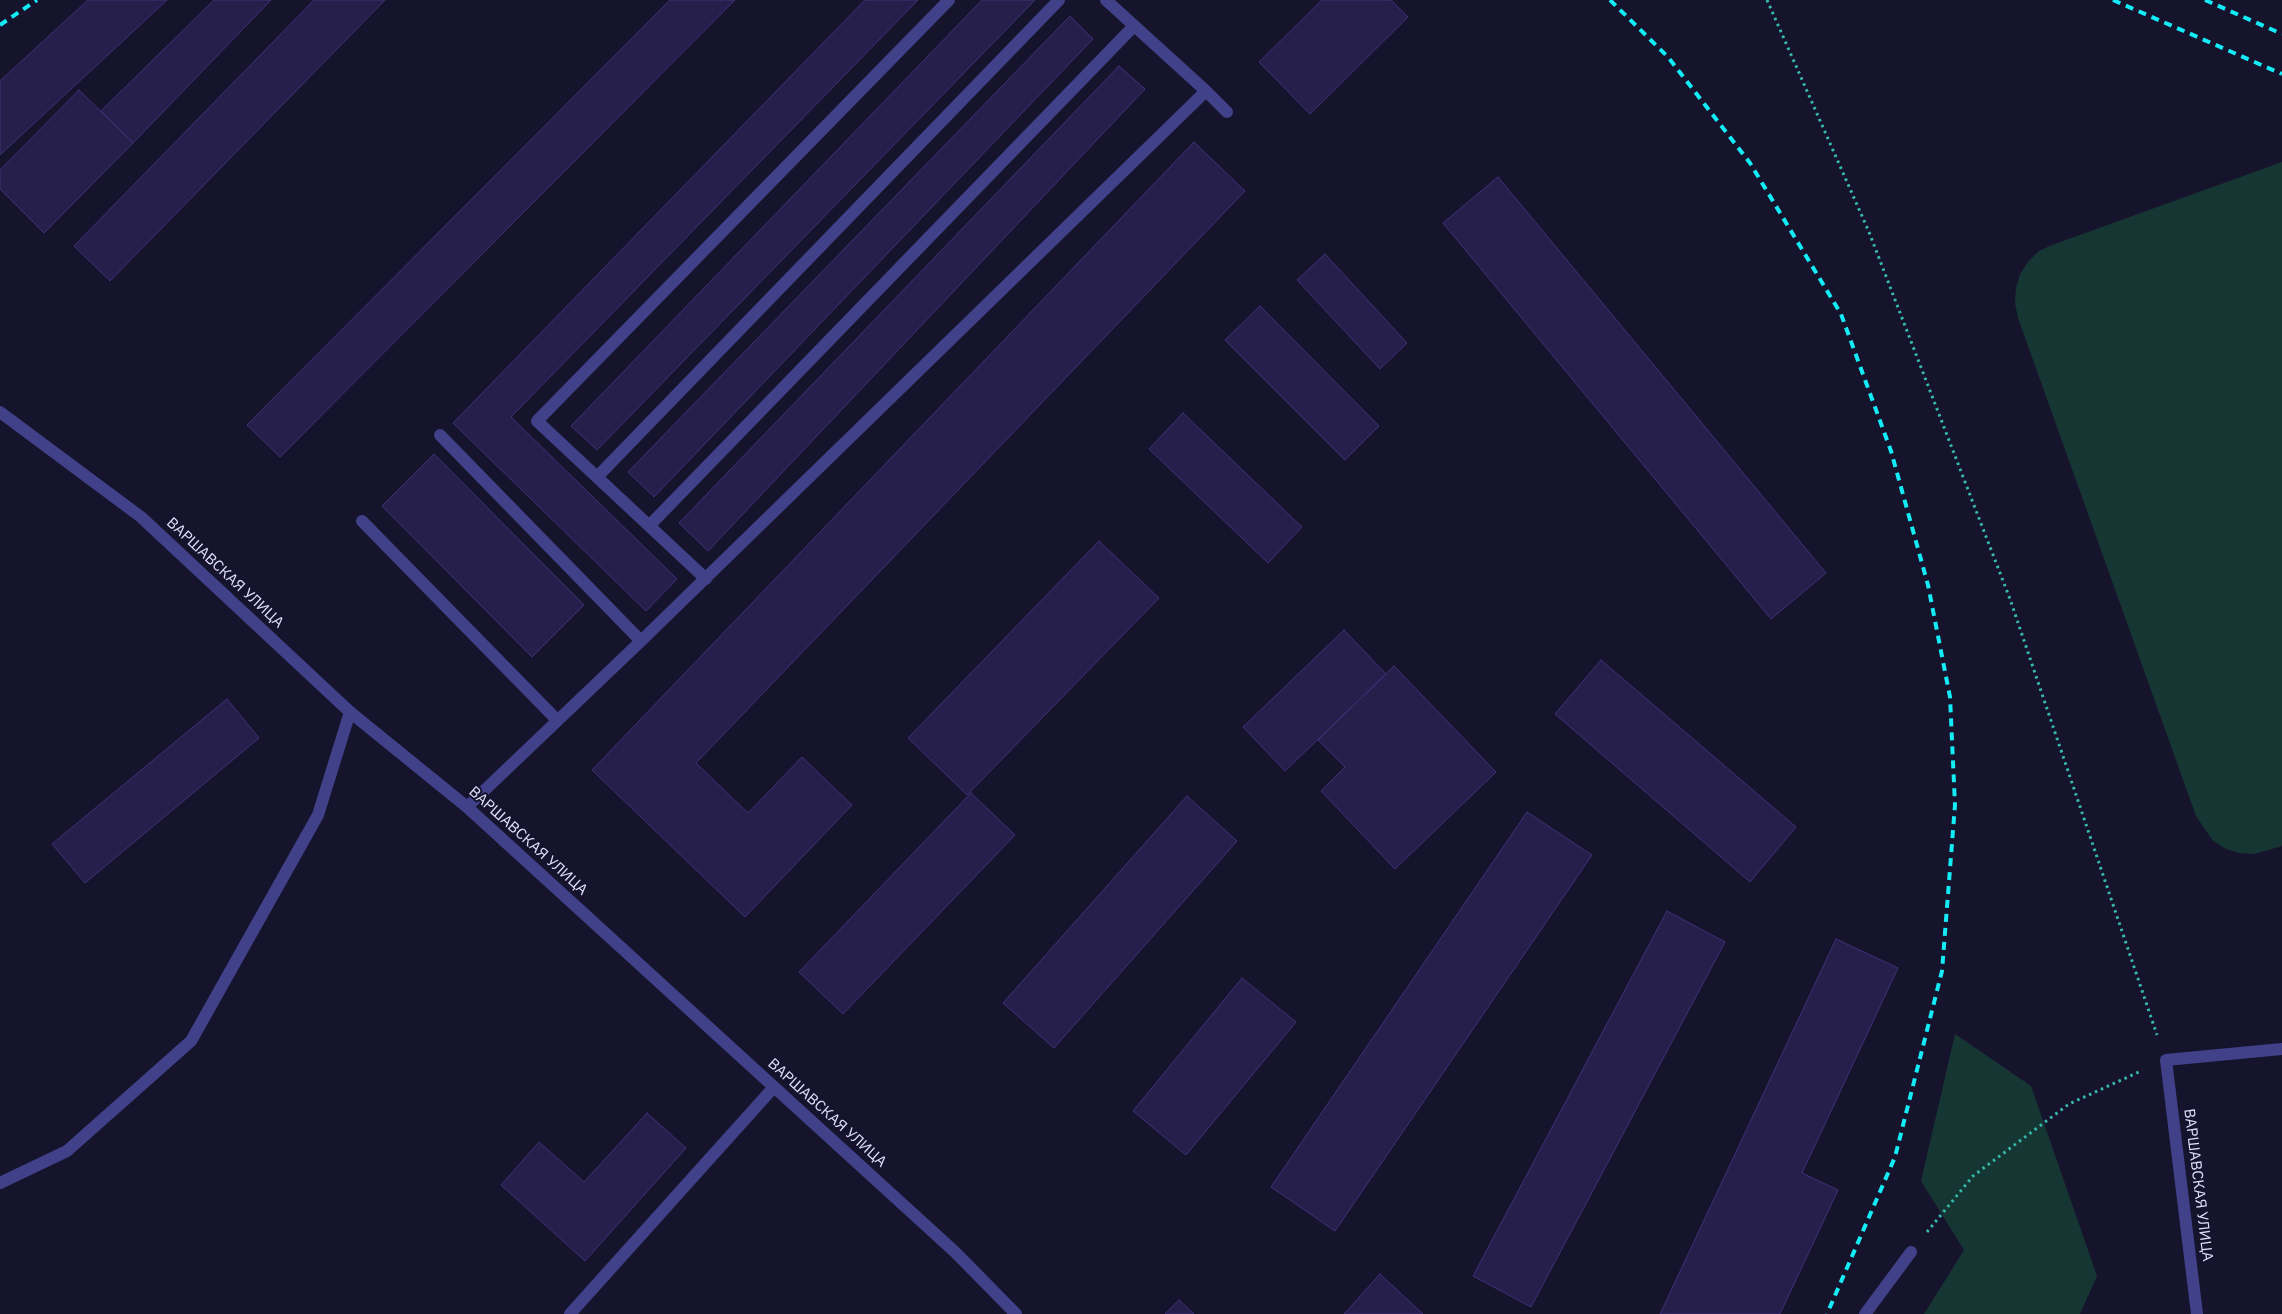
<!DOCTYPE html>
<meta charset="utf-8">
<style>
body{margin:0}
canvas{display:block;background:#16132c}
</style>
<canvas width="2282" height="1314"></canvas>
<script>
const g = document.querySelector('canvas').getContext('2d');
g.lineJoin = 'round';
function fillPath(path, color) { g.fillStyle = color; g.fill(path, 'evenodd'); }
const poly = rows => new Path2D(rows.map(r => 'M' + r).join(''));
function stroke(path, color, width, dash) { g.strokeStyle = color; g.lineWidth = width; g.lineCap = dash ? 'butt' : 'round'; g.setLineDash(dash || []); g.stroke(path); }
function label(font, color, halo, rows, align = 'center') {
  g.font = font + ' "IBM Plex Sans",sans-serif'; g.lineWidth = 4; g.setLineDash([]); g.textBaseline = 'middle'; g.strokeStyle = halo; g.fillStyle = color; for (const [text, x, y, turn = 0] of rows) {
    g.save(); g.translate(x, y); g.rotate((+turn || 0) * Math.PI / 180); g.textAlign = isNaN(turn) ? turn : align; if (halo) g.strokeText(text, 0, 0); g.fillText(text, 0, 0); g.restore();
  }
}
fillPath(poly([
 [2282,162,2282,846,2254,854,2240,853,2226,849,2213,841,2196,816,2018,318,2015,303,2016,288,2020,274,2028,262,2039,251,2052,245],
 [1955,1034,2031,1086,2097,1276,2080,1314,1924,1314,1964,1250,1921,1181]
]), '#163633');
const building = poly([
 [88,0,167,0,0,155,0,81,88,0],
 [214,0,271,0,133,143,101,111,214,0],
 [314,0,385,0,110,281,74,246,314,0],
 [670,0,735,0,280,457,247,425,670,0],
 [865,0,918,0,511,417,677,579,646,611,453,423,865,0],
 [982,0,1035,0,597,450,571,426,982,0],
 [1322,0,1391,0,1408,17,1310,114,1259,62,1322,0],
 [1070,16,1093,39,654,497,628,472,1070,16],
 [1119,66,1145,89,708,551,679,523,1119,66],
 [79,90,133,143,44,233,0,189,0,170,79,90],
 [1194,142,1245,191,696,763,748,813,802,757,852,805,745,917,592,770,1194,142],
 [1498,177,1826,573,1771,619,1443,223,1498,177],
 [1325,254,1407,343,1380,369,1297,280,1325,254],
 [1260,306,1379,426,1345,460,1225,340,1260,306],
 [1183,413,1302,527,1268,563,1149,449,1183,413],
 [434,454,584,605,532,657,382,506,434,454],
 [1099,541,1159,598,967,795,908,738,1099,541],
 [1344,630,1386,674,1285,771,1243,727,1344,630],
 [1601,660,1796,827,1750,882,1555,714,1601,660],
 [1394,666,1496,772,1395,869,1321,791,1345,767,1318,740,1394,666],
 [227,699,259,738,85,883,52,844,227,699],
 [971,793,1015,835,843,1014,799,972,971,793],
 [1187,796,1237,841,1054,1048,1003,1003,1187,796],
 [1527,812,1592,855,1335,1231,1271,1187,1527,812],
 [1667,911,1725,942,1531,1307,1473,1276,1667,911],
 [1836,939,1898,968,1802,1173,1838,1190,1780,1314,1660,1314,1836,939],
 [1242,978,1296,1022,1186,1155,1133,1111,1242,978],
 [647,1113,686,1148,585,1261,501,1185,539,1142,584,1182,647,1113],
 [1380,1274,1423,1314,1344,1314,1380,1274],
 [1179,1300,1194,1314,1165,1314,1179,1300]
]);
fillPath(building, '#261f4c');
stroke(building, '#3d3277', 1);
stroke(poly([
 [1767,0,1869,232,2010,599,2157,1035],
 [1927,1232,1973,1176,2069,1104,2141,1071]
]), '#36baab', 3, [2.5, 4]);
stroke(poly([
 [1106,0,1206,91],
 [440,435,641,641],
 [597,477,1059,0],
 [362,521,557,720],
 [650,525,1133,27],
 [706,579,537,421,949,0],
 [467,807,641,641,1206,91,1227,112],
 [0,1183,67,1151,191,1041,318,815,350,712],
 [570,1314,774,1087],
 [1865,1314,1911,1252]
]), '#404189', 12);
stroke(poly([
 [0,412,141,517,350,712,467,807,955,1252,1016,1314],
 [2197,1314,2166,1060,2282,1049]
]), '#404189', 12);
stroke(poly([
 [1610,0,1668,57,1750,163,1841,314,1891,451,1928,585,1950,697,1955,805,1942,971,1895,1157,1827,1314],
 [2113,0,2282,74],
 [2205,0,2282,34],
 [0,25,37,0]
]), '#13ebf6', 4, [8, 6]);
label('15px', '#e1dffe', '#16132c', [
 ["ВАРШАВСКАЯ УЛИЦА",225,573,43],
 ["ВАРШАВСКАЯ УЛИЦА",528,841,42],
 ["ВАРШАВСКАЯ УЛИЦА",827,1113,42],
 ["ВАРШАВСКАЯ УЛИЦА",2198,1185,83]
]);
</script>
